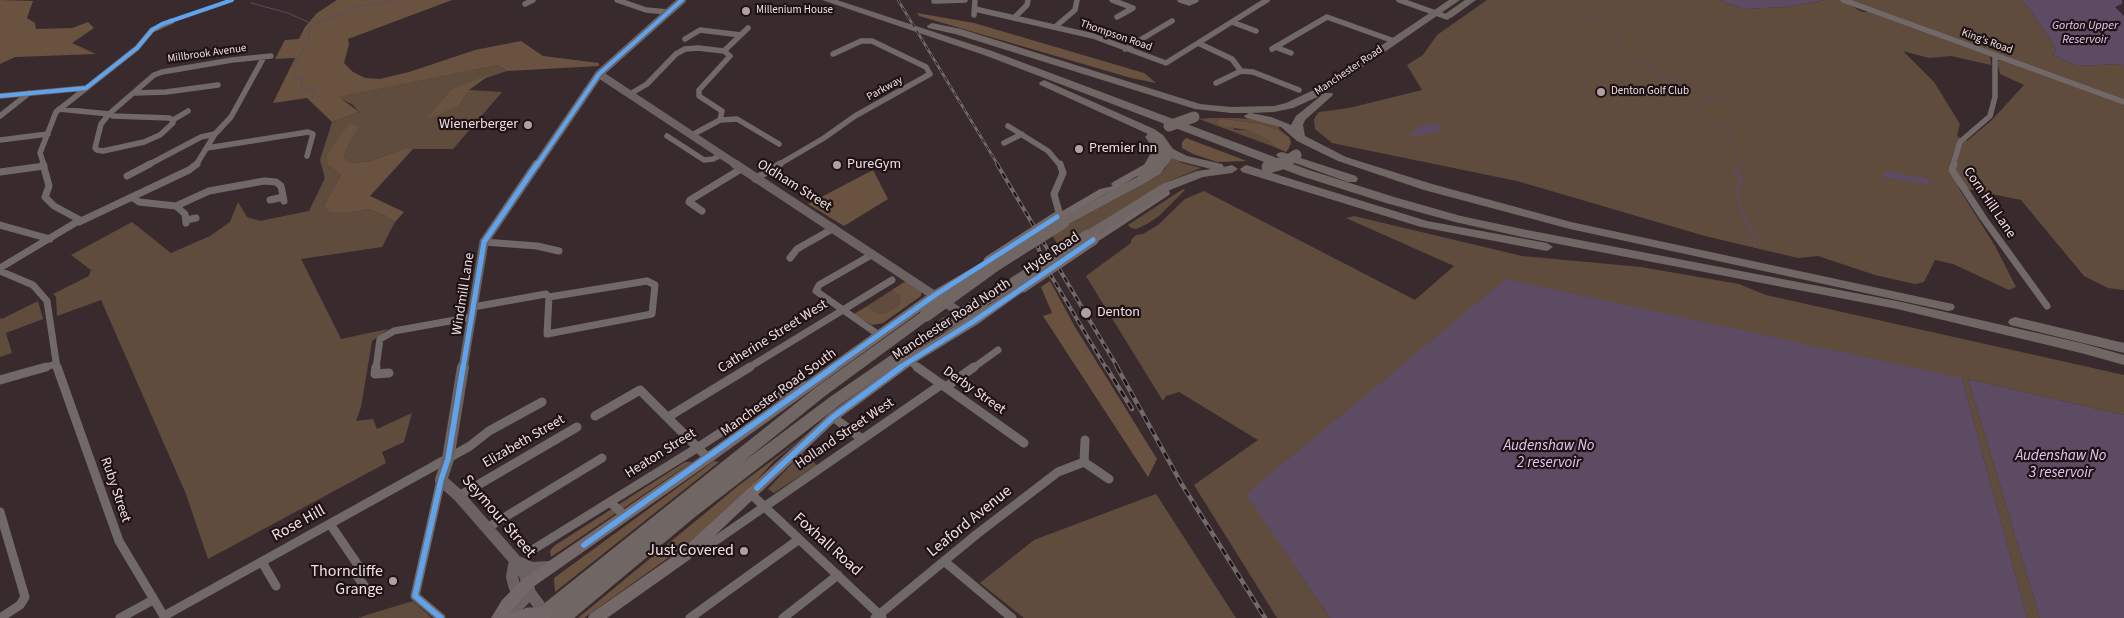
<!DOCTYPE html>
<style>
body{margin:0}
canvas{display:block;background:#392b2d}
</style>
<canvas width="2124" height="618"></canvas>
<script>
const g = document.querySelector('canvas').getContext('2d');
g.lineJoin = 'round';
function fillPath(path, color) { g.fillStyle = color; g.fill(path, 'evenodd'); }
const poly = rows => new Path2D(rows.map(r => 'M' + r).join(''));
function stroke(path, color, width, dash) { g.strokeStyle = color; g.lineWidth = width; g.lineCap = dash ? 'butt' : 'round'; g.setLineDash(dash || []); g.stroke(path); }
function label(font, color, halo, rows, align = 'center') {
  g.font = font + ' "Source Sans 3",sans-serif'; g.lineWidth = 4.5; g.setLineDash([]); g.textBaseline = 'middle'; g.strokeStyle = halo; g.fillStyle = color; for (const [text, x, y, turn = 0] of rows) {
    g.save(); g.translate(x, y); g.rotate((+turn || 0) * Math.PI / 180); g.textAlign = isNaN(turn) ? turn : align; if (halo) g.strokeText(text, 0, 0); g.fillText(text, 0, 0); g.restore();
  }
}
fillPath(poly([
 [1487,0,1719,0,1744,9,1785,7,1825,0,1841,0,1862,12,1868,12,1990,56,1991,65,1951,56,1929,58,1903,51,1934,82,1960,124,1957,136,1967,141,1991,121,2024,85,2000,74,1997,61,2001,60,2124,104,2124,290,2108,288,2084,276,2021,200,1958,187,1995,246,2016,287,2009,290,1953,264,1935,260,1924,282,1915,284,1875,275,1818,256,1798,258,1705,236,1517,181,1332,143,1315,129,1314,119,1319,112,1349,108,1422,90,1407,65,1423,55,1437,35],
 [1846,0,2021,0,2028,7,2056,49,2053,55,2077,66,2118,64,2124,66,2124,99],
 [498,65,507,71,452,89,459,105,469,90,502,92,453,149,403,149,371,161,351,163,344,158,345,152,358,127,353,124,328,165,341,175,324,205,349,213,368,209,386,216,395,222,382,247,301,259,341,339,388,329,372,341,361,407,356,421,373,419,377,429,412,413,404,442,382,452,386,463,208,559,186,494,101,300,57,316,56,297,53,294,89,276,91,270,71,255,132,222,171,253,210,236,230,222,238,202,247,217,260,221,309,211,325,178,320,160,332,122,359,112,353,105,338,97],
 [1211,118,1237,118,1260,120,1280,126,1278,128,1289,137,1278,130,1262,124,1225,119,1235,130,1247,130,1271,141,1277,148,1199,119],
 [1170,156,1182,163,1201,168,1167,182,1061,249,1051,234,1157,176,1165,169],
 [1183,189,1185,190,1159,216,1147,224,1136,229,1131,228,1128,225],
 [1204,191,1415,300,1454,266,1346,218,1354,216,1522,256,1641,267,1739,284,1766,295,2124,375,2124,415,1968,379,2040,618,2027,618,1962,378,1247,494,1330,618,1277,618,1194,485,1258,440,1179,392,1166,396,1163,401,1086,276,1131,243,1131,240,1136,235,1143,234,1158,225,1185,199],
 [892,290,900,296,899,305,888,312,879,314,867,306],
 [38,301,43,319,6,333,12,353,0,357,0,318,2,319],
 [802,453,817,465,774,493,768,489],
 [1156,494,1236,618,1024,618,980,583,1034,540],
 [413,601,432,618,358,618,370,614]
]), '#5f4c3d');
fillPath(poly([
 [0,0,33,1,27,18,35,23,36,29,72,28,88,22,94,28,72,43,96,54,15,57,0,64],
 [337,0,452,0,348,39,349,44,344,63,353,72,365,78,380,79,409,72,475,50,521,41,543,56,599,63,599,66,507,71,498,65,339,97,359,112,332,122,307,98,273,103,295,58,275,59,285,40,299,39,305,27,317,13],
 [917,13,974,23,1144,73,1156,83,1131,78,919,16],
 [491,74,469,90,459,105,438,115,427,118,452,89],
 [1225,119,1262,124,1278,130,1289,137,1291,142,1289,148,1286,152,1277,148,1270,141,1247,130,1221,126,1218,123,1219,120],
 [349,124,353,124,359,126,345,152,344,158,351,163,371,161,403,149,413,149,370,196,404,212,395,222,386,216,368,209,349,213,330,212,324,205,341,175,328,165,327,155],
 [1186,138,1239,158,1246,161,1217,162,1193,154,1182,148,1182,142],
 [873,170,888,199,844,226,808,204],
 [906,281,922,290,921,296,883,323,872,325,854,314,867,306,879,314,888,312,899,305,900,296,892,290],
 [1050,281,1075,327,1157,459,1148,477,1043,316,1052,313,1041,287],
 [806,435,775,460,754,483,689,543,584,618,578,618,738,486],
 [714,461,719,462,555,592,554,578],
 [685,462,692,462,551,557,550,551,554,546]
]), '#695240');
fillPath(poly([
 [1719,0,1825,0,1785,7,1744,9],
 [2021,0,2122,0,2122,4,2115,7,2124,16,2124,66,2118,64,2077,66,2053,55,2056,49,2028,7],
 [1431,123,1439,125,1439,132,1417,136,1410,135,1420,126],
 [1887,171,1891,171,1907,176,1924,177,1931,183,1931,185,1882,177],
 [1506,279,1962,378,2027,618,1330,618,1246,494],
 [1968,379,2124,415,2124,618,2040,618]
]), '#5c4b62');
stroke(poly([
 [251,3,288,13,310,23],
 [1587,16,1607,25,1623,49,1632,57,1638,58,1661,75,1682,85,1708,91,1717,97,1716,100,1703,98,1701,102,1693,104,1699,110,1700,115,1725,130,1734,145,1740,165],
 [312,99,316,88,301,90,302,79,292,77,301,68,293,66,309,40,309,26,363,5,387,3,395,0]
]), '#5c4b62', 1);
stroke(poly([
 [1740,164,1734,173,1743,179,1737,187,1739,189,1737,198,1746,221,1756,238,1755,247]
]), '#5c4b62', 2);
stroke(poly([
 [617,0,646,10,668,12],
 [1112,0,1133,8,1117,17],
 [1180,0,1189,3,1196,0],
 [1399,0,1447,17],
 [1843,0,2124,102],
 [934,1,965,0],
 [525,4,533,0],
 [975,9,1093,36,1166,63,1267,0],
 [974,15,975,0],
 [1014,18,1027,5,1028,0],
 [1232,22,1256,31],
 [1055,27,1075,10,1077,0],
 [685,39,700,30,741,35],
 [1198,43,1232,59,1241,71],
 [1275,47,1291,53],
 [1125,49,1172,21],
 [1272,49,1327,17,1394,41],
 [724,51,748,28],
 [1216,83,1241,71,1253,72,1299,90],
 [134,93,166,92,218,85],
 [630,94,647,84,676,54,685,49,698,48,724,51,730,56,699,90,699,96,722,111,720,120],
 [0,96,86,88],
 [59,109,109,114],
 [109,114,113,116,169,118,173,120,173,123,160,135,144,142,103,151,97,150,95,148,101,124,109,114],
 [109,114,154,75,162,72,232,60,271,56],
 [0,116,29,93],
 [173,120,188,111],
 [1008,126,1048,151,1060,165],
 [692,135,720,120,737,119,779,144],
 [667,136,704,160,713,159,721,155],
 [0,140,48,134],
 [1004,143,1022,134],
 [207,148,308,132,313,134,307,156],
 [44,165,40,153,56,112,137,48,152,30,172,21],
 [148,165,201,137,215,134],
 [196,165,215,134,231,117,264,57],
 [778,165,824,138,855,116,930,74,926,67,872,41,861,41,833,54],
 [1953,165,1960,142,1990,116,1995,97,1995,55]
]), '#706968', 5.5);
stroke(poly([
 [1060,164,1063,173,1054,194,1060,216],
 [1954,164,1952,170,1984,219,2047,306],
 [0,172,44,166],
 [127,176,150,164],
 [755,179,780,164],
 [132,197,139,202,176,206,209,191,264,181,276,182,281,186,284,201],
 [270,200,283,197],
 [176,206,185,214,186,223],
 [702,211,689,202,690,200,741,169],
 [186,220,196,218],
 [79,222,189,170,197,164],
 [0,225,50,239],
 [484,242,537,246,559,251],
 [873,254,819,285,816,291,879,335],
 [790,258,797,249,834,228],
 [0,268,80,220,54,206,45,197,49,186,43,164],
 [0,271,33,285,47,301,57,368],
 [647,281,655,285,652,314,547,334,549,297,647,281],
 [473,307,546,294,549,297],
 [909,361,919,368],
 [42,368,56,364],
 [376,368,380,339,394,331,472,317],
 [748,368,892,280],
 [973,368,998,350]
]), '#706968', 7);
stroke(poly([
 [57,367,119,541,165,618],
 [376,367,375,374,389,373],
 [917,367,1024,443],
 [0,380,46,367],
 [946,387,974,367],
 [595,416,640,390,708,458],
 [668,417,750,367],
 [833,417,862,439],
 [1085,440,1084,462,1109,479],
 [441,480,415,596,441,618],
 [751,494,882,617],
 [459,496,577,427],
 [610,502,625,516],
 [0,512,25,597,20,605,0,618],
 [330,524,360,568,357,576,366,588],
 [487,528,602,458],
 [529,552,697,448,797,383,806,386],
 [693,552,712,543,942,384],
 [944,561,1012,618],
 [262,562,276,586],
 [164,616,470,446,489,431,542,402],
 [120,618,153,600],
 [690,618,798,540],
 [783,618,838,575],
 [875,618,977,534,1058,472,1084,462]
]), '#706968', 9);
stroke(poly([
 [599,74,737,165],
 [537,165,599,74,682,0]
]), '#6b6261', 8);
stroke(poly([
 [735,164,967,317],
 [463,368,484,242,537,164]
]), '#6b6261', 9);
stroke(poly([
 [463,367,448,459,441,480,459,496,515,560,525,575,530,593,539,605],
 [515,560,512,577,515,588,518,592,526,592],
 [518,562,532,568,549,567],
 [506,618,530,593]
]), '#6b6261', 12);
fillPath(poly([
 [1147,163,1152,166,1150,168,1124,184,1134,183,1136,185,1134,187,1107,193,1061,219,1053,219,1052,217,1100,189,1113,186,1111,184,1113,182,1147,163],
 [1165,190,1169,191,1170,193,1169,195,1097,242,1089,242,1088,240,1165,190],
 [989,258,993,259,994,261,993,263,939,298,713,461,533,587,509,613,528,608,533,610,535,614,533,618,491,618,502,600,523,579,703,455,931,292,989,258],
 [1023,283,1027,285,1029,287,1027,289,978,324,913,364,837,420,689,560,607,618,588,618,590,614,679,552,829,414,905,358,1023,283]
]), '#746968');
fillPath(poly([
 [822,0,837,0,992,51,1309,170,1394,197,1461,216,1522,229,1897,301,2081,343,2124,355,2124,365,2081,353,1897,309,1522,237,1455,222,1386,203,1301,176,984,55,822,0],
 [1449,0,1460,0,1325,93,1332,93,1333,95,1305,120,1303,125,1305,136,1346,157,1432,184,1571,222,1948,303,1953,304,1955,307,1953,310,1948,311,1570,229,1424,190,1338,161,1297,141,1281,127,1246,118,1244,116,1249,113,1231,113,1195,109,955,34,928,28,927,26,932,23,961,29,1200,104,1231,107,1274,106,1286,103,1318,88,1449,0],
 [1322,95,1296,116,1291,125,1271,117,1251,113,1274,112,1293,108,1322,95],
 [1465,0,1476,0,1451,18,1445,18,1445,14,1465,0],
 [1044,80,1154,129,1163,135,1173,149,1187,156,1222,164,1224,167,1232,165,1238,169,1232,173,1203,177,1170,190,1093,239,1083,239,1082,236,1083,233,1162,184,1197,171,1211,169,1179,161,1172,158,1160,174,1145,183,1067,225,1059,225,1057,222,1059,219,1137,177,1152,151,1152,146,1145,137,1148,134,1146,133,1040,85,1039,83,1044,80],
 [1282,152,1356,176,1358,179,1356,182,1348,182,1278,157,1276,155,1278,153,1282,152],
 [1246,165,1427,221,1547,243,1553,247,1547,251,1421,227,1242,172,1240,169,1246,165],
 [1015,279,1022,283,1020,286,987,305,977,305,975,302,977,299,1015,279],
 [926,310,931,312,933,315,931,318,825,396,743,462,830,397,939,322,949,322,951,325,949,328,840,405,695,517,574,618,529,618,532,613,815,388,921,312,926,310],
 [2015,317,2124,343,2124,353,2010,325,2008,322,2010,319,2015,317]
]), '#706664');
const railFar2 = poly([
 [898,0,998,165]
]);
const railFar1 = poly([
 [997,164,1118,368],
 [1036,243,1050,274,1106,368]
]);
const rail = poly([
 [1106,367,1132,409],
 [1117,367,1181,483,1265,618]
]);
stroke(railFar2, '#726969', 2.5);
stroke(railFar1, '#726969', 4);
stroke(rail, '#726969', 4.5);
stroke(railFar2, '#1e1214', 1, [4.5]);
stroke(railFar1, '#1e1214', 2, [5.5]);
stroke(rail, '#1e1214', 2.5, [7]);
stroke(poly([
 [989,261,1057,217],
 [1023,287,1093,240]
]), '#746968', 11);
stroke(poly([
 [528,614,546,614]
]), '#746968', 13);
stroke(poly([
 [1169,126,1194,117],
 [1275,165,1286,162,1296,155]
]), '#706664', 11);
stroke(poly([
 [1268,167,1279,164],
 [1015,283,1088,236],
 [926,315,995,265,1063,222],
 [944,325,982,302]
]), '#706664', 13);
stroke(poly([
 [0,96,86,88,137,48,152,30,162,24,232,0],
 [537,165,599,74,682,0]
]), '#60a3ed', 4);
stroke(poly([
 [463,368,484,242,537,164],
 [832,368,935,295,1057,217],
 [899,368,974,321,1093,240]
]), '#60a3ed', 5);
stroke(poly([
 [757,488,833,417,901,367],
 [584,545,834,367],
 [441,618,415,596,441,480,448,459,463,367]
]), '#60a3ed', 5.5);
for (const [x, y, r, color] of [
 [746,11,5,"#b1a0a2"],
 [1601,92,5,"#b1a0a2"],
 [528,125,5,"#b1a0a2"],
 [1079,149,5,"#b1a0a2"],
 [837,165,5,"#b1a0a2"],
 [1086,313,6,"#b1a0a2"],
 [744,551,5,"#b1a0a2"],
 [393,581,5,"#b1a0a2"]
]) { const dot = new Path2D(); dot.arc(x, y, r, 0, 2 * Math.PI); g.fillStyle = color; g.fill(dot); stroke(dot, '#1e1214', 2); }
label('11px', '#f1dfe1', '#1e1214', [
 ["Millenium House",756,11],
 ["Denton Golf Club",1611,92]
], 'left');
label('11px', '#f1dfe1', '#1e1214', [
 ["Thompson Road",1116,36,19],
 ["King's Road",1987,42,20],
 ["Millbrook Avenue",207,54,-8],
 ["Manchester Road",1349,71,-34],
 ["Parkway",885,89,-29]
]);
label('italic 12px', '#e7c5f6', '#1e1214', [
 ["Gorton Upper",2085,26],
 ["Reservoir",2085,40]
]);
label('14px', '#f1dfe1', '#1e1214', [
 ["Wienerberger",518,125,"right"],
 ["Premier Inn",1089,149],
 ["PureGym",847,165],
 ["Denton",1097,313]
], 'left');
label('14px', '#f1dfe1', '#1e1214', [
 ["Oldham Street",794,186,32],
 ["Corn Hill Lane",1989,203,56],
 ["Hyde Road",1052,254,-34],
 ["Windmill Lane",464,294,-81],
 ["Manchester Road North",952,320,-33],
 ["Catherine Street West",773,337,-32],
 ["Derby Street",974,391,35],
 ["Manchester Road South",779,393,-36],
 ["Holland Street West",845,434,-34],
 ["Elizabeth Street",524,442,-30],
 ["Heaton Street",661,454,-32],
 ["Ruby Street",115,490,71]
]);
label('italic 15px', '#e7c5f6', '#1e1214', [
 ["Audenshaw No",1549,447],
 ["2 reservoir",1549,464],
 ["Audenshaw No",2061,457],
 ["3 reservoir",2061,474]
]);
label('16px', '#f1dfe1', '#1e1214', [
 ["Seymour Street",498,517,49],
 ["Leaford Avenue",970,522,-39],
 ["Rose Hill",299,524,-29],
 ["Foxhall Road",827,545,42]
]);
label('16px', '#f1dfe1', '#1e1214', [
 ["Just Covered",734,551],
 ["Thorncliffe",383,572],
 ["Grange",383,590]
], 'right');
</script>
